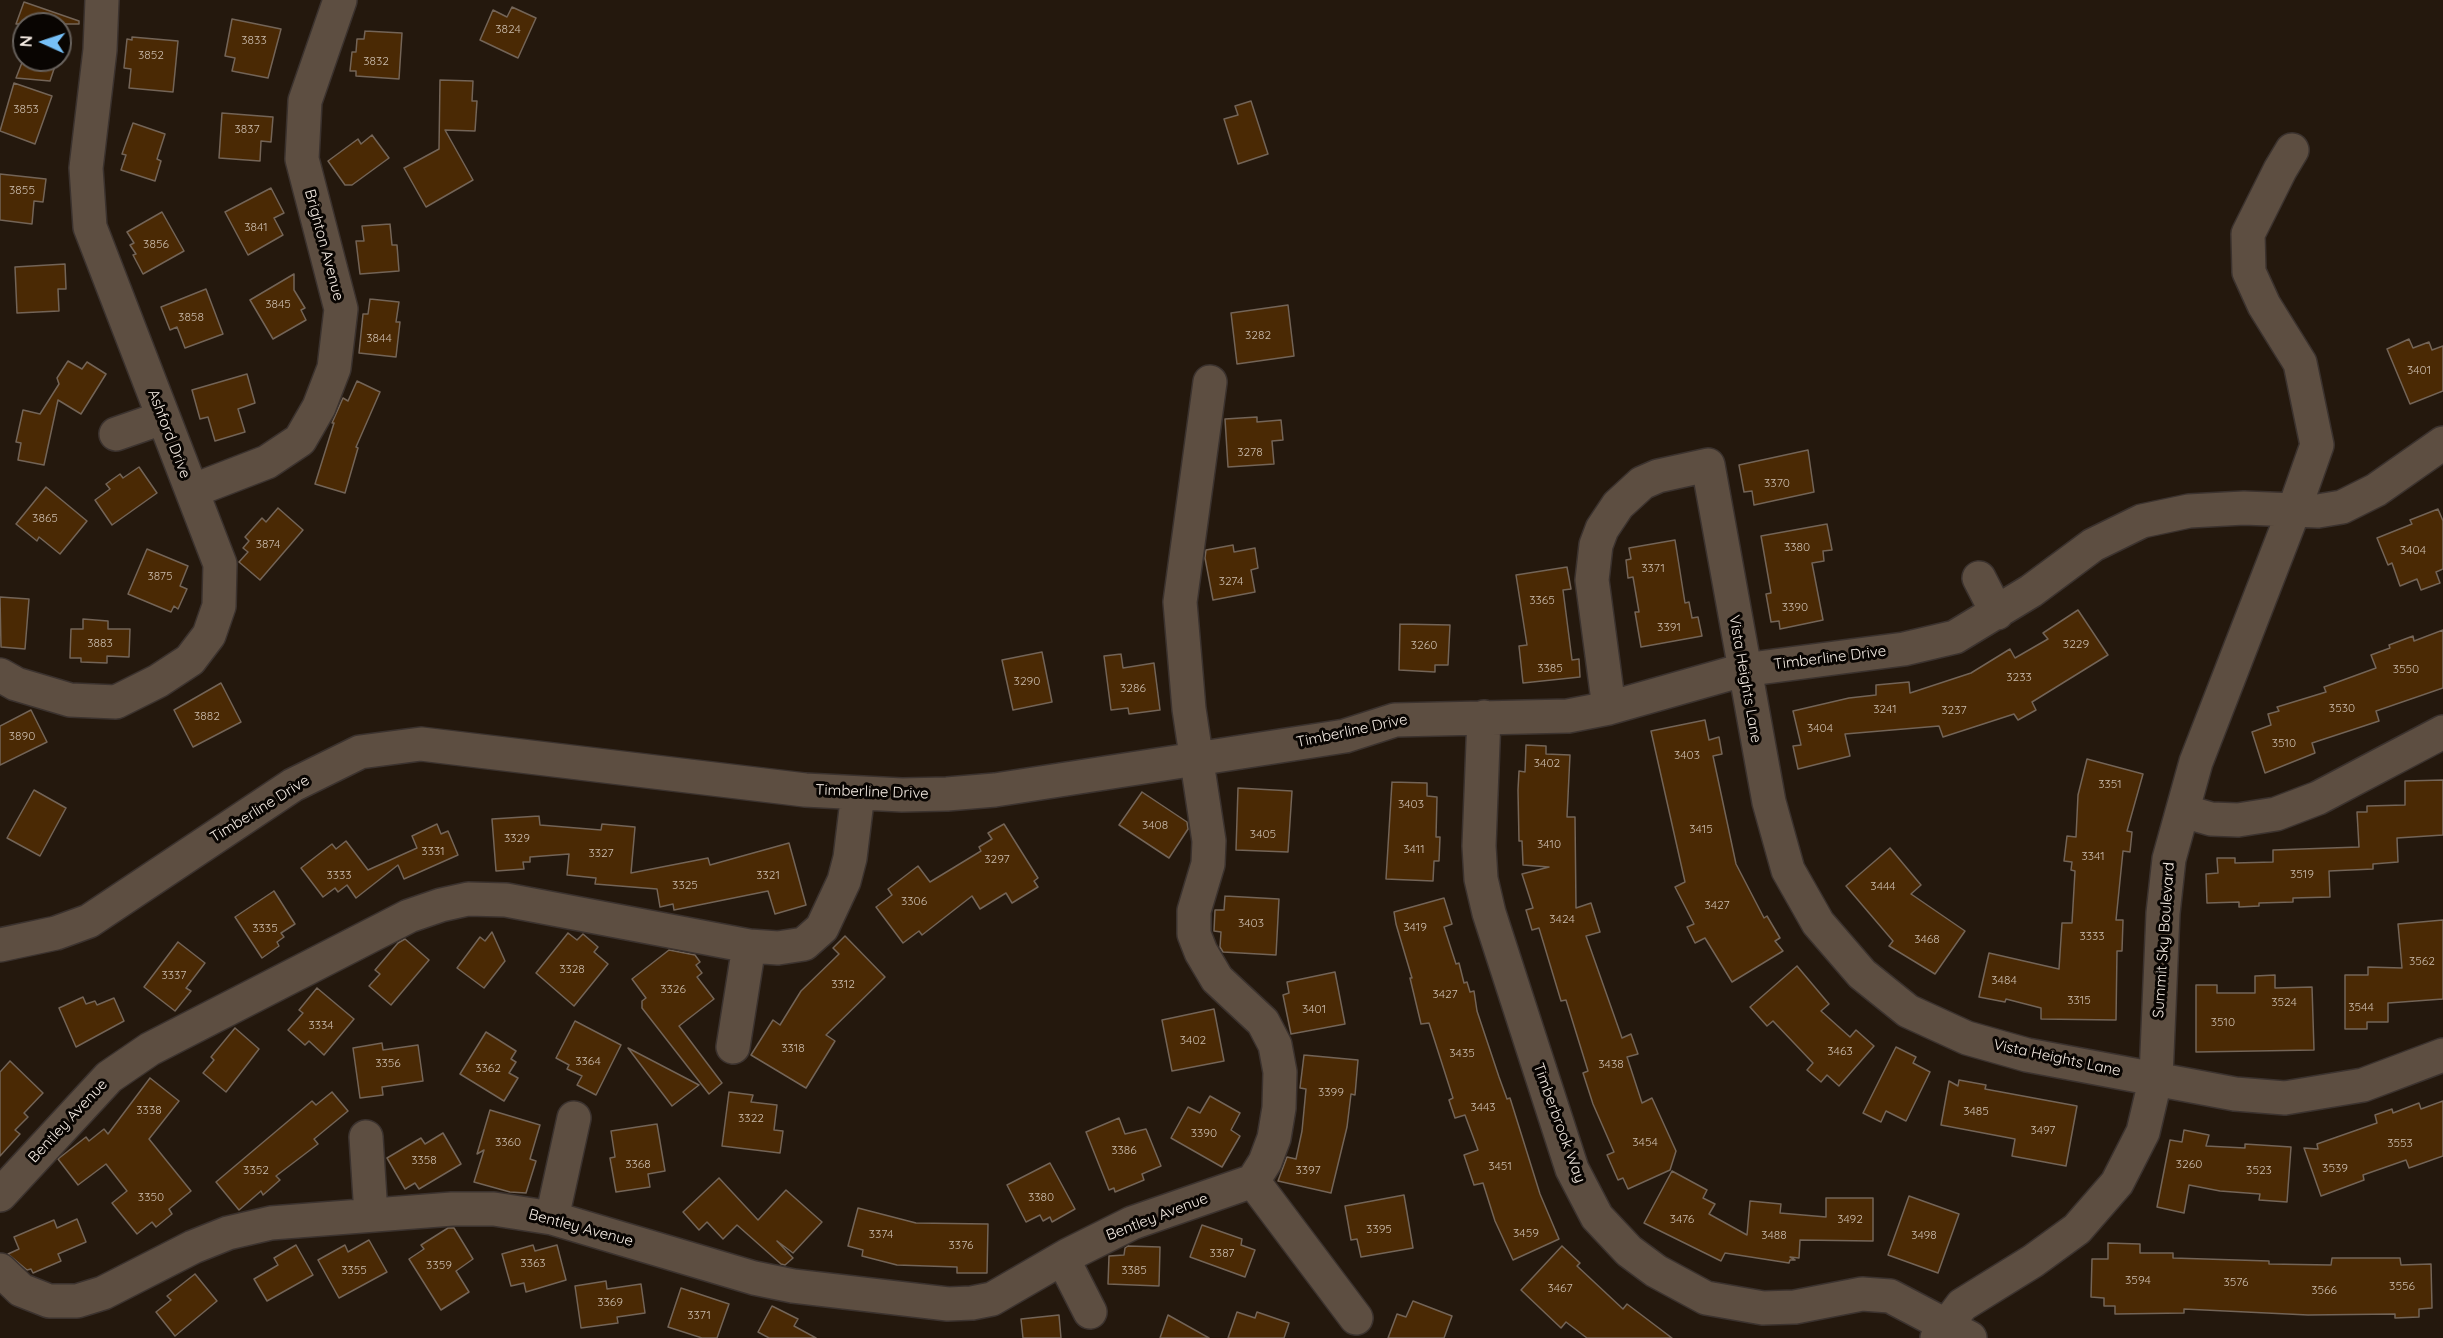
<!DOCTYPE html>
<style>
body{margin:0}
#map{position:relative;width:2443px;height:1338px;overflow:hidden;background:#24180d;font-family:Quicksand,sans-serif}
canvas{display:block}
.north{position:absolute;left:12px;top:12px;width:60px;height:60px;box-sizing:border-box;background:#090502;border:2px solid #67615c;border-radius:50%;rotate:273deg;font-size:16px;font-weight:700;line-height:24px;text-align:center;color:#f5ece4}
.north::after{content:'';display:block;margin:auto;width:21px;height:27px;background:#76c0f7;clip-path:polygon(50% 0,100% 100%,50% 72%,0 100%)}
</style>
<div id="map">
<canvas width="2443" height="1338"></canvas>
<div class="north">N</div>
</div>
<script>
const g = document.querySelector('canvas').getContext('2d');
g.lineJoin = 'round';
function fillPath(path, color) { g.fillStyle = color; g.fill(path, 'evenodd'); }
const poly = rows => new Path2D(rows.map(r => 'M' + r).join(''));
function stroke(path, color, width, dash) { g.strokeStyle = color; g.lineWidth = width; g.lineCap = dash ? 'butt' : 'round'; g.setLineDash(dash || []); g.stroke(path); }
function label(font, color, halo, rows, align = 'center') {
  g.font = font + ' Quicksand,sans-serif'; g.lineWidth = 6; g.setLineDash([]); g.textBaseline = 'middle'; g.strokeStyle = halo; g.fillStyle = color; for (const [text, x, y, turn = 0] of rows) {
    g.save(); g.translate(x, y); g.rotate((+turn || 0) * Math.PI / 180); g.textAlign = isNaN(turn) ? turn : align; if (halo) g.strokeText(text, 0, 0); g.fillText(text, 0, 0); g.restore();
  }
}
const building = poly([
 [24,2,79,21,79,24,16,24,24,2],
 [512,7,536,18,518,58,480,40,493,10,507,17,512,7],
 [232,19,281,29,268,78,232,71,235,58,225,56,232,19],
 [365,31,402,33,399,79,356,76,356,71,350,71,352,52,356,52,357,39,364,39,365,31],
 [132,37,178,41,173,92,129,88,131,69,124,68,127,39,132,40,132,37],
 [23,60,57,60,50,81,16,78,23,60],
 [440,80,473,81,472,101,477,101,475,131,445,130,473,180,426,207,404,168,439,149,440,80],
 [14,83,52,96,35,144,0,131,14,83],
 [1251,101,1268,154,1238,164,1224,119,1238,115,1235,106,1251,101],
 [222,113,273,117,271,142,261,141,260,161,219,158,222,113],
 [133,123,165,134,157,159,161,161,155,181,121,170,126,155,122,154,133,123],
 [372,135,389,158,352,185,345,185,328,161,358,139,361,144,372,135],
 [0,174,46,179,43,202,34,201,32,224,0,220,0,174],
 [271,188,284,213,274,218,283,235,248,255,225,212,271,188],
 [162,212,184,251,143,274,133,255,136,254,130,245,134,243,127,232,162,212],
 [390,224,392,245,397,245,399,271,360,274,356,241,364,241,362,226,390,224],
 [65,264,66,289,58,289,59,311,17,313,15,267,65,264],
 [294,274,294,290,305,308,301,310,306,320,273,339,250,300,294,274],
 [206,289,223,334,185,348,177,327,170,330,161,307,206,289],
 [370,299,399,302,396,322,400,322,396,357,359,353,363,314,368,314,370,299],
 [1288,305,1294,356,1237,364,1231,313,1288,305],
 [2409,339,2413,348,2429,342,2432,350,2443,346,2443,391,2410,404,2387,349,2409,339],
 [68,361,82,369,87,362,106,374,81,414,58,400,44,465,18,460,21,443,16,442,23,410,40,414,59,384,57,378,68,361],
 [247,374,255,403,238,409,245,432,215,441,208,417,200,419,192,390,247,374],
 [357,381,380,392,356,447,358,448,345,493,315,484,334,423,332,423,343,398,348,401,357,381],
 [1257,417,1257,422,1281,420,1283,440,1272,441,1274,464,1228,467,1225,419,1257,417],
 [1808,450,1814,492,1754,505,1752,491,1744,492,1739,465,1808,450],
 [139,467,157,493,112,525,95,500,110,489,106,484,120,474,123,478,139,467],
 [46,487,87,521,60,554,39,537,37,541,16,524,46,487],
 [278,508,303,530,260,580,239,562,248,552,243,548,249,541,245,537,262,518,266,522,278,508],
 [2438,509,2443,521,2443,569,2436,572,2440,583,2421,590,2417,579,2400,586,2392,563,2388,565,2377,538,2412,524,2410,520,2438,509],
 [1827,524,1832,550,1823,551,1824,561,1812,563,1823,620,1780,629,1779,621,1771,622,1766,594,1771,593,1761,536,1827,524],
 [1675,540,1685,603,1689,602,1692,618,1698,617,1702,636,1641,647,1635,612,1639,612,1633,577,1628,578,1626,560,1631,559,1629,548,1675,540],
 [1233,545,1234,552,1255,548,1258,568,1251,570,1255,592,1213,600,1205,558,1206,550,1233,545],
 [147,549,188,566,180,586,187,589,178,609,174,606,171,612,128,594,147,549],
 [1567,567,1571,589,1563,590,1572,660,1579,659,1580,677,1523,683,1519,646,1527,645,1516,575,1567,567],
 [0,597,29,599,25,649,1,647,0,597],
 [2078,610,2108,655,2032,702,2036,710,2018,720,2014,714,1943,737,1939,726,1845,734,1850,756,1798,769,1793,746,1801,745,1793,711,1849,698,1876,695,1876,685,1909,682,1910,693,1971,673,2010,649,2015,658,2048,639,2043,633,2078,610],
 [83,619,108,621,108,629,130,629,129,657,107,656,107,663,81,662,81,658,70,658,71,629,83,629,83,619],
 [1400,624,1450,625,1448,665,1435,665,1435,672,1399,670,1400,624],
 [2443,630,2443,688,2376,711,2379,721,2312,743,2315,753,2265,773,2252,732,2271,725,2268,714,2279,711,2277,707,2326,692,2324,687,2376,668,2371,655,2390,648,2389,645,2413,636,2414,641,2443,630],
 [1042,652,1052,702,1013,710,1002,660,1042,652],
 [1121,654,1123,668,1154,663,1160,710,1129,714,1128,708,1111,710,1104,656,1121,654],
 [221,683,241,722,193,747,174,710,221,683],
 [31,710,47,742,0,765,0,726,31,710],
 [1705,720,1709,740,1719,737,1722,754,1713,756,1736,864,1764,918,1767,916,1780,938,1775,941,1783,951,1732,982,1705,938,1695,943,1687,927,1694,924,1675,887,1685,882,1651,731,1705,720],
 [1526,745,1546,746,1546,754,1570,755,1567,817,1575,817,1576,908,1591,903,1600,932,1586,936,1622,1038,1631,1034,1638,1054,1627,1057,1642,1103,1652,1098,1676,1151,1670,1170,1628,1189,1623,1178,1618,1180,1607,1155,1614,1152,1593,1104,1583,1073,1588,1071,1566,1000,1561,1001,1539,928,1532,930,1526,910,1533,908,1522,874,1549,867,1523,865,1522,841,1519,841,1518,790,1519,771,1525,772,1526,745],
 [2087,759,2143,774,2127,831,2132,832,2130,852,2123,851,2116,920,2123,920,2122,951,2117,951,2116,1020,2041,1019,2041,1008,2006,999,2005,1002,1979,997,1989,953,2059,969,2062,923,2072,923,2075,871,2071,870,2072,862,2064,861,2067,836,2076,837,2078,795,2087,759],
 [2443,780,2443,835,2397,838,2398,862,2373,864,2373,869,2329,871,2330,897,2293,898,2293,902,2259,903,2259,906,2239,907,2239,902,2207,903,2206,874,2218,873,2217,858,2235,858,2235,863,2273,862,2273,850,2359,847,2357,812,2367,812,2367,806,2405,805,2405,781,2443,780],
 [1392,782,1427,783,1427,796,1437,797,1436,837,1440,837,1439,861,1434,861,1433,881,1386,879,1392,782],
 [1238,788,1292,791,1288,852,1236,850,1238,788],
 [34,790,66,808,40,856,7,838,34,790],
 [1142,792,1187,822,1188,829,1169,858,1119,825,1142,792],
 [539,816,540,825,601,830,602,824,635,827,631,873,708,858,710,865,789,843,806,905,775,914,768,891,674,910,673,904,660,907,657,889,595,884,596,878,567,875,569,854,530,857,530,862,523,862,524,869,496,871,492,819,539,816],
 [437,824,441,834,448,831,458,855,404,879,398,865,356,898,347,885,338,892,335,888,323,897,301,868,332,844,336,849,346,841,368,870,417,848,412,836,437,824],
 [1004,824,1038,878,1034,881,1038,887,1012,903,1006,893,980,909,972,896,922,935,919,931,903,943,876,907,892,895,888,889,918,866,930,882,981,851,979,847,992,839,988,833,1004,824],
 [1890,848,1921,885,1911,894,1965,931,1935,974,1889,946,1893,941,1846,886,1890,848],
 [274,891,295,924,281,933,284,937,277,942,279,946,262,958,235,917,274,891],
 [1225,896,1279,899,1276,955,1223,952,1220,947,1221,932,1214,931,1215,910,1224,910,1225,896],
 [1444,898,1452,924,1444,927,1456,964,1459,963,1464,983,1467,982,1470,992,1474,991,1477,1011,1499,1077,1507,1099,1510,1098,1540,1194,1559,1239,1513,1260,1495,1221,1483,1183,1474,1185,1464,1155,1478,1150,1465,1115,1455,1118,1449,1100,1453,1098,1429,1023,1421,1024,1410,978,1412,978,1396,924,1394,912,1444,898],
 [2443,920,2443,999,2388,1003,2388,1022,2367,1022,2367,1029,2345,1029,2345,975,2368,975,2368,967,2402,968,2398,924,2443,920],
 [492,932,505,961,484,988,457,968,480,937,485,941,492,932],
 [568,933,577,940,583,934,598,947,594,952,608,964,574,1006,536,973,568,933],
 [845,936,885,977,826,1035,835,1041,806,1088,751,1055,773,1020,780,1025,801,991,839,954,833,948,845,936],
 [405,939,429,960,391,1005,369,986,380,974,375,970,398,943,405,939],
 [178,942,205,963,186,988,191,991,175,1011,144,987,178,942],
 [669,950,695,955,700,962,696,965,702,973,697,977,714,999,679,1026,722,1083,709,1094,642,1008,642,1001,646,998,632,979,669,950],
 [1797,966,1829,1004,1821,1011,1850,1037,1856,1030,1874,1046,1839,1086,1827,1075,1821,1082,1807,1070,1813,1063,1773,1021,1767,1026,1750,1007,1797,966],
 [1335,972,1345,1024,1291,1034,1283,995,1289,993,1287,982,1335,972],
 [2275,975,2275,988,2312,987,2314,1050,2196,1052,2196,985,2217,985,2217,993,2255,993,2255,976,2275,975],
 [317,988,354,1019,324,1055,309,1041,305,1045,288,1030,303,1013,299,1010,317,988],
 [83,997,86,1004,95,1001,97,1005,114,998,124,1021,76,1047,59,1008,83,997],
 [1214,1009,1224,1061,1172,1071,1162,1020,1214,1009],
 [575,1021,621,1045,596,1095,577,1085,582,1076,567,1069,569,1065,556,1058,575,1021],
 [235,1028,259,1049,226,1092,203,1073,214,1060,211,1057,235,1028],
 [486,1032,516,1051,511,1059,516,1062,509,1073,518,1078,504,1101,460,1074,486,1032],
 [382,1043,383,1050,418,1045,423,1081,382,1087,383,1095,360,1098,353,1048,382,1043],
 [1896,1047,1916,1057,1913,1063,1930,1072,1906,1121,1886,1111,1881,1122,1863,1113,1896,1047],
 [628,1048,699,1085,672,1106,628,1048],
 [1304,1055,1358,1060,1355,1095,1351,1094,1347,1127,1331,1193,1278,1181,1287,1157,1296,1159,1302,1131,1306,1089,1300,1088,1304,1055],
 [10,1061,43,1093,24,1113,28,1117,15,1130,20,1134,0,1156,0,1072,10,1061],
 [150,1078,179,1101,149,1139,191,1191,169,1209,172,1214,156,1227,152,1222,137,1234,112,1203,127,1191,106,1164,78,1185,58,1159,86,1137,89,1141,104,1129,108,1134,150,1078],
 [1959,1080,1986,1085,1985,1089,2077,1106,2066,1166,2012,1156,2015,1139,1941,1125,1949,1081,1958,1086,1959,1080],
 [332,1092,348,1111,314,1139,318,1144,276,1176,280,1180,263,1195,261,1191,239,1210,216,1182,312,1101,316,1105,332,1092],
 [729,1092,753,1095,751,1102,777,1105,774,1130,783,1131,780,1153,722,1146,729,1092],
 [1210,1096,1240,1113,1231,1130,1240,1136,1222,1167,1171,1138,1188,1107,1200,1113,1210,1096],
 [2443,1101,2443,1156,2409,1168,2406,1160,2363,1175,2364,1180,2321,1196,2304,1148,2318,1149,2317,1144,2377,1123,2375,1115,2392,1109,2393,1113,2419,1103,2421,1109,2443,1101],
 [490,1110,540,1125,530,1159,536,1161,526,1193,510,1192,474,1182,484,1150,477,1154,490,1110],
 [1119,1118,1125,1134,1146,1129,1161,1166,1142,1174,1144,1180,1115,1192,1114,1188,1109,1190,1086,1132,1119,1118],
 [657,1124,665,1171,648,1174,650,1187,616,1192,610,1158,615,1157,611,1131,657,1124],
 [2184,1130,2209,1135,2206,1146,2245,1148,2245,1144,2291,1147,2287,1202,2259,1200,2260,1194,2220,1191,2189,1185,2184,1213,2157,1207,2170,1140,2182,1142,2184,1130],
 [443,1133,461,1164,419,1189,415,1183,405,1189,387,1158,421,1138,425,1144,443,1133],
 [1050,1163,1075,1209,1052,1222,1050,1217,1043,1221,1040,1215,1026,1222,1007,1185,1050,1163],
 [1672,1171,1707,1190,1703,1198,1715,1204,1709,1214,1747,1235,1750,1201,1781,1204,1780,1213,1826,1217,1826,1198,1873,1198,1873,1241,1800,1240,1799,1258,1790,1257,1795,1260,1790,1260,1789,1263,1725,1253,1721,1261,1644,1223,1672,1171],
 [719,1178,758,1220,786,1190,822,1222,793,1253,777,1241,793,1258,785,1265,781,1264,737,1225,723,1239,707,1222,699,1230,683,1212,719,1178],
 [1404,1195,1413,1248,1361,1257,1357,1239,1351,1240,1345,1206,1404,1195],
 [1909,1196,1959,1214,1938,1273,1888,1255,1909,1196],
 [858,1208,916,1223,988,1224,987,1273,957,1273,957,1267,897,1265,862,1256,863,1250,848,1246,858,1208],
 [77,1219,86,1242,58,1254,61,1261,33,1273,31,1269,27,1270,8,1254,19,1249,14,1237,54,1220,57,1228,77,1219],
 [1202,1225,1242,1239,1241,1245,1255,1250,1245,1277,1190,1257,1202,1225],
 [448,1228,454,1228,473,1259,456,1271,469,1292,441,1310,409,1259,424,1249,421,1245,448,1228],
 [369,1240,387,1272,339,1298,318,1260,345,1245,348,1252,369,1240],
 [2108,1243,2140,1244,2140,1253,2173,1253,2173,1258,2269,1261,2269,1264,2331,1265,2332,1258,2400,1258,2401,1265,2431,1264,2432,1308,2419,1309,2419,1317,2395,1318,2395,1314,2308,1315,2184,1309,2184,1313,2115,1314,2115,1306,2104,1306,2104,1298,2091,1297,2092,1259,2108,1259,2108,1243],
 [296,1245,313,1275,267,1301,254,1279,278,1265,274,1258,296,1245],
 [533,1245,535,1251,557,1245,566,1280,526,1292,524,1283,511,1286,502,1254,533,1245],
 [1128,1246,1160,1247,1159,1286,1108,1284,1109,1256,1124,1255,1125,1248,1128,1246],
 [1562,1246,1580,1263,1577,1266,1623,1309,1627,1304,1672,1338,1587,1338,1566,1322,1561,1328,1521,1290,1562,1246],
 [195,1274,217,1301,175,1336,156,1312,171,1300,167,1296,195,1274],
 [606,1281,607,1289,641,1284,645,1313,617,1317,618,1323,581,1328,575,1286,606,1281],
 [681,1288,729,1304,717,1338,702,1338,668,1327,681,1288],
 [1413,1301,1452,1316,1444,1338,1388,1338,1397,1314,1406,1317,1413,1301],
 [772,1306,798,1319,794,1326,816,1338,769,1338,758,1332,772,1306],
 [1237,1312,1255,1318,1257,1312,1289,1323,1284,1338,1228,1338,1237,1312],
 [1059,1315,1061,1338,1023,1338,1021,1319,1059,1315],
 [1168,1315,1209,1338,1160,1338,1168,1315]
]);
fillPath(building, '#4a2904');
stroke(building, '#736457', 1.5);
const minor = poly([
 [116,434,162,418],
 [192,491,267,462,300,440,319,407,334,368,341,309,302,159,305,101,340,0],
 [1979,578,1997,613],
 [0,675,16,684,70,700,116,702,158,681,190,660,209,635,219,606,220,564,90,227,86,168,100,50,102,0],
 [1609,708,1592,580,1596,545,1602,529,1618,505,1642,483,1658,476,1708,465,1769,802,1788,870,1818,923,1862,974,1908,1011,1967,1038,2027,1055,2235,1094,2285,1098,2363,1085,2443,1055],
 [1484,717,1479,846,1481,879,1489,913,1572,1169,1597,1217,1629,1251,1656,1271,1706,1298,1763,1308,1795,1307,1862,1294,1890,1296,1970,1338],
 [2183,811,2211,819,2238,820,2276,814,2318,798,2443,732],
 [0,945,56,933,89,921,293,785,360,752,421,744,805,790,902,795,947,794,995,790,1345,736,1395,720,1568,716,1609,708,1743,670,1904,649,1955,637,2031,591,2093,545,2142,521,2189,511,2244,508,2294,510,2317,445,2300,363,2264,305,2249,272,2248,234,2280,170,2292,150],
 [733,1047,749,946],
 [366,1137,371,1214],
 [1253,1181,1356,1318],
 [0,1195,109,1077,150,1049,409,916,441,905,468,899,506,900,749,946,778,948,804,944,822,928,844,881,850,858,858,793],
 [552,1218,574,1118],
 [1063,1259,1090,1312],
 [0,1270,21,1290,49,1301,77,1301,103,1293,193,1247,228,1233,271,1223,452,1209,494,1209,552,1218,754,1278,793,1286,948,1304,972,1303,992,1299,1068,1255,1132,1223,1253,1181,1265,1162,1274,1138,1279,1108,1280,1072,1275,1045,1263,1022,1217,979,1201,952,1194,934,1194,911,1208,864,1209,841,1189,709,1180,602,1210,382],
 [1937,1338,1962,1305,2033,1261,2077,1229,2117,1183,2143,1132,2156,1077,2163,913,2169,859,2196,762,2294,510,2318,511,2342,507,2376,490,2443,443]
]);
stroke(minor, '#3b322e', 36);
stroke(minor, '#5d4e41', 33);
label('12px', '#cabbac', null, [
 ["3824",508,29],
 ["3833",254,40],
 ["3852",151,55],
 ["3832",376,61],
 ["3853",26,109],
 ["3837",247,129],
 ["3855",22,190],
 ["3841",256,227],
 ["3856",156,244],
 ["3845",278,304],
 ["3858",191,317],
 ["3282",1258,335],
 ["3844",379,338],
 ["3401",2419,370],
 ["3278",1250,452],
 ["3370",1777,483],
 ["3865",45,518],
 ["3874",268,544],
 ["3380",1797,547],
 ["3404",2413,550],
 ["3371",1653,568],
 ["3875",160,576],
 ["3274",1231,581],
 ["3365",1542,600],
 ["3390",1795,607],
 ["3391",1669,627],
 ["3883",100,643],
 ["3229",2076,644],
 ["3260",1424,645],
 ["3385",1550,668],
 ["3550",2406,669],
 ["3233",2019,677],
 ["3290",1027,681],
 ["3286",1133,688],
 ["3530",2342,708],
 ["3241",1885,709],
 ["3237",1954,710],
 ["3882",207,716],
 ["3404",1820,728],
 ["3890",22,736],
 ["3510",2284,743],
 ["3403",1687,755],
 ["3402",1547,763],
 ["3351",2110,784],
 ["3403",1411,804],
 ["3408",1155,825],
 ["3415",1701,829],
 ["3405",1263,834],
 ["3329",517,838],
 ["3410",1549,844],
 ["3411",1414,849],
 ["3331",433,851],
 ["3327",601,853],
 ["3341",2093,856],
 ["3297",997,859],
 ["3519",2302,874],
 ["3333",339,875],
 ["3321",768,875],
 ["3325",685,885],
 ["3444",1883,886],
 ["3306",914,901],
 ["3427",1717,905],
 ["3424",1562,919],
 ["3403",1251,923],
 ["3419",1415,927],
 ["3335",265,928],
 ["3333",2092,936],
 ["3468",1927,939],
 ["3562",2422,961],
 ["3328",572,969],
 ["3337",174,975],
 ["3484",2004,980],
 ["3312",843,984],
 ["3326",673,989],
 ["3427",1445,994],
 ["3315",2079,1000],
 ["3524",2284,1002],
 ["3544",2361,1007],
 ["3401",1314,1009],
 ["3510",2223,1022],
 ["3334",321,1025],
 ["3402",1193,1040],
 ["3318",793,1048],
 ["3463",1840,1051],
 ["3435",1462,1053],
 ["3364",588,1061],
 ["3356",388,1063],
 ["3438",1611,1064],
 ["3362",488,1068],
 ["3399",1331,1092],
 ["3443",1483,1107],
 ["3338",149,1110],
 ["3485",1976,1111],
 ["3322",751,1118],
 ["3497",2043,1130],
 ["3390",1204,1133],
 ["3360",508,1142],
 ["3454",1645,1142],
 ["3553",2400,1143],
 ["3386",1124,1150],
 ["3358",424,1160],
 ["3368",638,1164],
 ["3260",2189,1164],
 ["3451",1500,1166],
 ["3539",2335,1168],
 ["3352",256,1170],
 ["3397",1308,1170],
 ["3523",2259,1170],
 ["3350",151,1197],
 ["3380",1041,1197],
 ["3476",1682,1219],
 ["3492",1850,1219],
 ["3395",1379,1229],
 ["3459",1526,1233],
 ["3374",881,1234],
 ["3488",1774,1235],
 ["3498",1924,1235],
 ["3376",961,1245],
 ["3387",1222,1253],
 ["3363",533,1263],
 ["3359",439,1265],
 ["3355",354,1270],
 ["3385",1134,1270],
 ["3594",2138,1280],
 ["3576",2236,1282],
 ["3556",2402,1286],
 ["3467",1560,1288],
 ["3566",2324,1290],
 ["3369",610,1302],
 ["3371",699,1315]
]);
label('15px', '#f5ece4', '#090502', [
 ["Brighton Avenue",324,245,75],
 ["Ashford Drive",169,434,69],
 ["Timberline Drive",1830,658,-7],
 ["Vista Heights Lane",1745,679,80],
 ["Timberline Drive",1352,731,-12],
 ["Timberline Drive",872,792,2],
 ["Timberline Drive",260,809,-32],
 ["Summit Sky Boulevard",2164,940,-86],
 ["Vista Heights Lane",2057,1058,12],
 ["Bentley Avenue",68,1121,-47],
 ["Timberbrook Way",1559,1123,70],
 ["Bentley Avenue",1157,1217,-21],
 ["Bentley Avenue",581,1228,15]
]);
</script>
